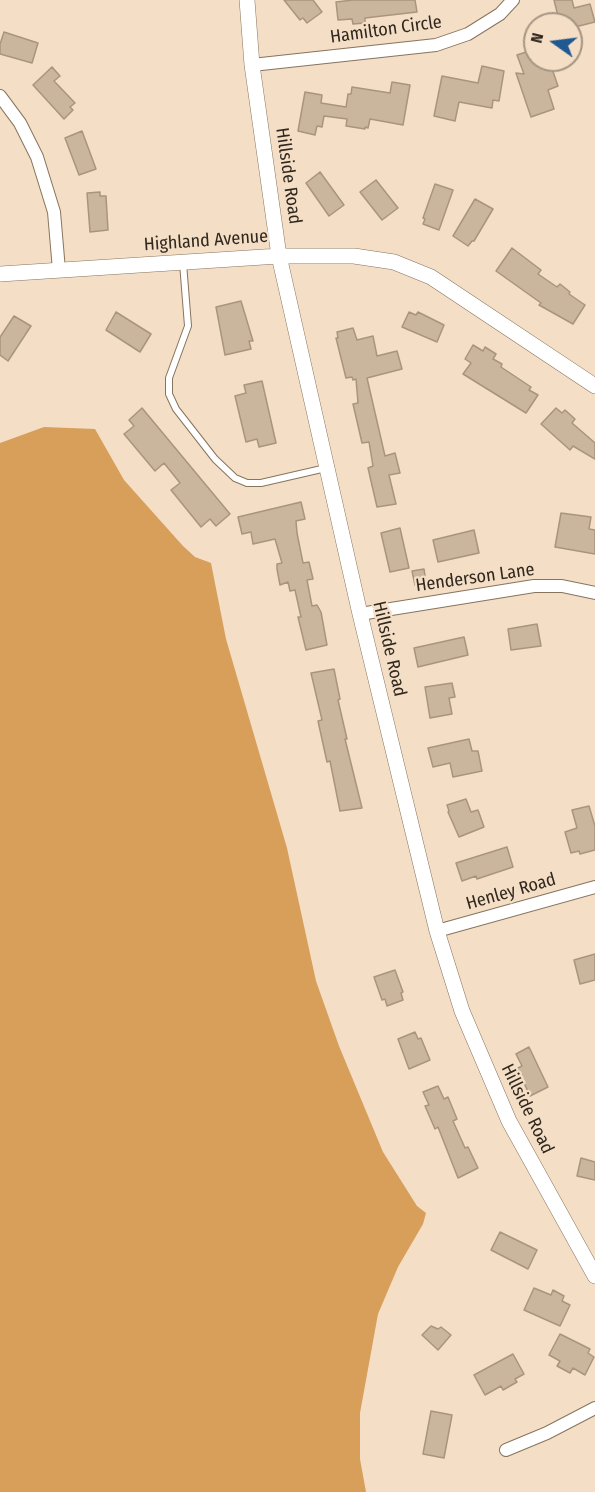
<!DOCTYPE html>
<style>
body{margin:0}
#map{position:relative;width:595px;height:1492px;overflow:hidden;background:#f4dec6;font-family:"Fira Sans Condensed",sans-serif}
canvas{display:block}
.north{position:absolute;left:523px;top:12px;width:60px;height:60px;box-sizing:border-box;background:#f4dec6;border:2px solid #a69583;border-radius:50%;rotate:284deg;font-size:16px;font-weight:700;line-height:24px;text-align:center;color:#30281e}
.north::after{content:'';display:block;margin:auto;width:21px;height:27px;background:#205890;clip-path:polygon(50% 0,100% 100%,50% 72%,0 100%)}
</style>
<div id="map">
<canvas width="595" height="1492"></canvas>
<div class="north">N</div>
</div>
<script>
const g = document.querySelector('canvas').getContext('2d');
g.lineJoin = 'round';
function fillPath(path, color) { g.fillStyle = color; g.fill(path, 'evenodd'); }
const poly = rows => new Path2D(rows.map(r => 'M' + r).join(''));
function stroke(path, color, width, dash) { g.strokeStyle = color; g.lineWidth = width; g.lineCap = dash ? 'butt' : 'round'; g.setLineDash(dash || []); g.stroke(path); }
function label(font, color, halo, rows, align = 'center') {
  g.font = font + ' "Fira Sans Condensed",sans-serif'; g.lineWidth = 4.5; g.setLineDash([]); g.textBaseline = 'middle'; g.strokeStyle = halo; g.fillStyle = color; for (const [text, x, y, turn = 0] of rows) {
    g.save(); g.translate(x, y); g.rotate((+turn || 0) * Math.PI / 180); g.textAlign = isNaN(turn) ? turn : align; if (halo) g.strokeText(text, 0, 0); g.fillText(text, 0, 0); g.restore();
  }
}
fillPath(poly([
 [44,427,95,429,124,480,183,546,195,557,211,563,226,639,287,848,316,981,339,1046,383,1152,417,1206,426,1213,423,1224,398,1267,378,1314,360,1413,360,1459,366,1492,0,1492,0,443]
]), '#d79f59');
const building = poly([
 [284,0,313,0,322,12,307,23,303,18,300,20,284,0],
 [353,0,415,0,417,12,365,18,365,23,353,24,352,19,338,20,336,2,353,0],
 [554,0,572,0,574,8,590,4,595,22,571,28,571,24,560,24,554,0],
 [4,32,38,43,32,63,0,54,0,44,4,32],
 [535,49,535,60,549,60,558,86,548,90,554,109,531,117,516,73,524,74,517,55,535,49],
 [482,66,504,71,499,101,493,100,492,108,459,102,455,121,434,116,442,76,478,83,482,66],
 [52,67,60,76,54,81,75,103,70,107,73,110,64,119,33,85,52,67],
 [392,82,410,85,403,125,370,119,368,128,365,127,365,129,346,126,347,119,324,116,322,127,317,126,315,135,298,131,305,92,322,95,321,103,346,107,348,94,351,94,352,87,390,93,392,82],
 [82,131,96,169,79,175,65,138,82,131],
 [320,172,344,205,329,216,306,183,320,172],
 [376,180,398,208,382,220,360,192,376,180],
 [435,184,453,190,439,230,423,224,425,219,423,218,435,184],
 [100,192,100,196,106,196,108,230,90,232,87,193,100,192],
 [475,199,493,209,474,241,472,241,468,246,453,236,475,199],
 [512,248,541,270,538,274,557,287,560,284,570,292,569,294,585,305,573,324,539,305,541,303,496,271,512,248],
 [241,301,253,341,249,341,251,349,225,355,216,307,241,301],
 [116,312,151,334,140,352,106,330,116,312],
 [409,312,416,315,418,312,444,325,437,342,402,327,409,312],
 [14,316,31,326,8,361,0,355,0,337,14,316],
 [353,328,357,340,373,336,377,356,397,351,402,369,367,378,385,456,395,453,400,473,389,475,396,504,377,507,368,468,373,466,369,442,362,443,353,404,358,403,356,379,353,380,352,377,346,378,336,338,338,338,337,332,353,328],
 [473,345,483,351,485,347,496,354,493,359,502,364,501,367,531,387,529,390,538,395,526,413,463,374,471,363,465,359,473,345],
 [262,381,276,443,259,447,257,439,246,442,235,396,246,393,244,385,262,381],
 [142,408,230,514,216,526,210,519,201,527,171,490,180,483,164,463,155,471,124,434,134,426,129,420,142,408],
 [556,408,562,413,565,410,575,419,572,423,595,443,595,459,573,446,570,450,541,424,556,408],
 [301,502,305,519,296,521,297,533,303,563,309,562,313,579,307,580,312,606,317,605,321,612,327,645,306,650,298,617,301,617,295,590,290,591,288,582,280,585,277,569,277,564,282,563,275,539,253,544,251,532,242,534,238,517,301,502],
 [561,513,591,517,589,529,595,530,595,554,555,547,561,513],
 [400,528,409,568,390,572,381,533,400,528],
 [474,530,479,553,438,562,433,540,474,530],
 [424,569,426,582,415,585,412,571,424,569],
 [537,624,541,646,511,650,508,629,537,624],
 [464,637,468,655,418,667,414,648,464,637],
 [334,669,340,699,338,700,347,739,345,739,362,808,340,811,330,761,327,762,318,721,322,720,311,673,334,669],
 [452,683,455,697,449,698,452,714,430,718,425,687,452,683],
 [469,739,472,751,478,751,482,771,453,777,450,763,433,767,428,748,469,739],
 [466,799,471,812,478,810,484,827,459,837,448,812,449,811,447,805,466,799],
 [589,806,595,826,595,850,580,854,579,851,571,853,565,832,577,828,572,810,589,806],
 [507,847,513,867,477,879,476,876,462,881,456,863,507,847],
 [595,954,595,980,580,984,574,960,595,954],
 [395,970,403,992,401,993,403,1000,387,1006,385,999,382,1000,374,977,395,970],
 [415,1032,418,1039,421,1038,430,1060,409,1069,398,1039,415,1032],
 [529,1047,548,1087,530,1096,523,1081,520,1083,514,1070,522,1066,516,1054,529,1047],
 [438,1086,444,1099,448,1097,457,1119,453,1121,465,1148,468,1147,478,1168,458,1178,438,1127,435,1129,425,1106,429,1105,423,1092,438,1086],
 [581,1158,595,1162,595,1180,577,1176,581,1158],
 [500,1232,537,1250,528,1269,491,1250,500,1232],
 [534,1288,551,1295,553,1290,564,1296,562,1301,570,1305,560,1326,524,1310,534,1288],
 [431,1326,438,1329,441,1327,451,1335,438,1350,422,1335,431,1326],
 [560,1334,590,1349,588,1353,594,1357,585,1375,573,1368,570,1373,557,1366,560,1361,549,1355,560,1334],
 [513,1354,524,1374,515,1379,517,1382,503,1390,501,1386,485,1395,474,1375,513,1354],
 [431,1411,452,1415,444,1458,423,1454,431,1411]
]);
fillPath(building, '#cab59d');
stroke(building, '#a9957e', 1.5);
const service = poly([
 [183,263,188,326,169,378,169,394,176,409,215,459,235,478,247,483,261,483,326,468]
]);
const minor = poly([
 [252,65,436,45,468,34,500,14,513,0],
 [0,96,20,123,37,157,54,212,59,270],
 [360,614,534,586,562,586,595,593],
 [437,931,595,887],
 [506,1450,547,1433,595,1408]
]);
const tertiary = poly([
 [247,0,252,65,279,256,360,614,437,931,462,1011,509,1121,595,1276],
 [0,274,279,256,354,256,394,262,431,277,595,386]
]);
stroke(service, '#87745d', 8);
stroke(minor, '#87745d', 14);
stroke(tertiary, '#87745d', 16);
stroke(service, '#fff', 6);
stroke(minor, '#fff', 12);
stroke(tertiary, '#fff', 15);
label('18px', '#30281e', '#f4dec6', [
 ["Hamilton Circle",386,30,-8],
 ["Hillside Road",288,176,82],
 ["Highland Avenue",206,241,-4],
 ["Henderson Lane",475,578,-8],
 ["Hillside Road",389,649,77],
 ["Henley Road",511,892,-16],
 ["Hillside Road",527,1109,64]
]);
</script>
